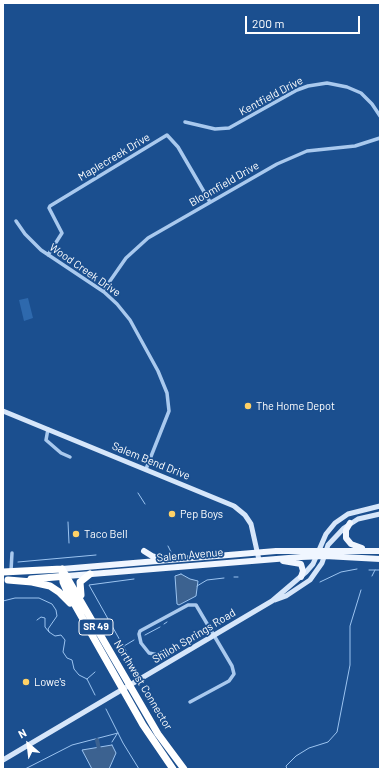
<!DOCTYPE html>
<style>
body{margin:0}
#map{position:relative;width:383px;height:772px;overflow:hidden;background:#1b4f8f;font-family:Barlow,sans-serif}
canvas{display:block}
.frame{position:absolute;inset:0;border:4px solid #fff;pointer-events:none}
.north{position:absolute;left:8px;top:724px;width:40px;height:40px;-webkit-text-stroke:3px #1b4f8f;paint-order:stroke;rotate:332deg;font-size:11px;font-weight:700;line-height:16px;text-align:center;color:#fff}
.north::after{content:'';display:block;margin:auto;width:14px;height:18px;background:#fff;clip-path:polygon(50% 0,100% 100%,50% 72%,0 100%)}
.scale{position:absolute;left:245px;top:16px;width:115px;height:18px;box-sizing:border-box;border:2px solid #fff;border-top:0;padding-left:5px;font-size:12px;line-height:14px;white-space:nowrap;color:#fff;-webkit-text-stroke:3px #1b4f8f;paint-order:stroke}
</style>
<div id="map">
<canvas width="383" height="772"></canvas>
<div class="frame"></div>
<div class="north">N</div>
<div class="scale">200 m</div>
</div>
<script>
const g = document.querySelector('canvas').getContext('2d');
g.lineJoin = 'round';
function fillPath(path, color) { g.fillStyle = color; g.fill(path, 'evenodd'); }
const poly = rows => new Path2D(rows.map(r => 'M' + r).join(''));
function stroke(path, color, width, dash) { g.strokeStyle = color; g.lineWidth = width; g.lineCap = dash ? 'butt' : 'round'; g.setLineDash(dash || []); g.stroke(path); }
function label(font, color, halo, rows, align = 'center') {
  g.font = font + ' Barlow,sans-serif'; g.lineWidth = 3.5; g.setLineDash([]); g.textBaseline = 'middle'; g.strokeStyle = halo; g.fillStyle = color; for (const [text, x, y, turn = 0] of rows) {
    g.save(); g.translate(x, y); g.rotate((+turn || 0) * Math.PI / 180); g.textAlign = isNaN(turn) ? turn : align; if (halo) g.strokeText(text, 0, 0); g.fillText(text, 0, 0); g.restore();
  }
}
fillPath(poly([
 [28,298,33,318,24,321,19,300]
]), '#2e69ad');
const water = poly([
 [181,574,190,579,198,581,196,596,179,605,177,604,175,576,181,574],
 [112,745,116,753,109,769,92,769,82,750,112,745]
]);
fillPath(water, '#3c6290');
stroke(water, '#9cc4f0', 1);
stroke(poly([
 [138,493,145,504],
 [68,522,69,543],
 [168,546,171,552],
 [18,562,96,555],
 [369,570,380,570],
 [372,576,375,570],
 [234,577,238,577],
 [134,579,89,585,135,667],
 [320,582,341,572,357,569],
 [197,586,207,580,224,578],
 [3,601,15,598,39,598,52,604,56,610,57,616,48,629,49,632,55,636,61,635,65,640,63,652,67,658,72,660,74,669,79,675,87,679,95,695],
 [37,620,41,617,45,618,45,627,49,632],
 [164,624,167,622],
 [145,635,160,627],
 [124,646,134,640],
 [87,679,95,672],
 [106,709,123,743,139,769],
 [112,742,117,734],
 [25,769,72,745,118,733],
 [287,769,286,766,296,756,309,748,328,742,337,732,350,665,350,626,361,590]
]), '#9cc4f0', 1);
stroke(poly([
 [97,740,99,749]
]), '#3c6290', 4);
stroke(poly([
 [185,122,215,129,229,128,297,90,308,86,327,83,347,87,361,93,372,104,380,116],
 [16,221,25,234,41,250,104,292,117,304,130,320,158,371,167,393,169,411,146,469],
 [48,255,62,233,49,208,50,206,167,135,178,147,210,202],
 [103,291,126,258,148,238,277,164,307,151,355,146,380,138],
 [48,429,46,440,61,453,70,457],
 [11,571,12,553],
 [166,650,158,655,149,653,141,643,139,634,140,631,188,605,196,605,232,666,234,674,229,681,190,702]
]), '#a9c9ee', 3.5);
stroke(poly([
 [3,411,234,506,245,515,251,524,259,560],
 [275,600,286,596,310,580,322,563,328,545,344,528,358,519,380,514],
 [3,760,272,601,306,572,313,564,326,534,335,523,348,514,380,506]
]), '#d6e6fa', 5);
stroke(poly([
 [350,523,346,530,346,538,351,544,362,548],
 [144,551,152,556,162,559],
 [283,561,301,564,303,571,301,577],
 [62,569,276,551,380,551],
 [67,576,301,557,325,556,380,559]
]), '#f0f6ff', 6);
stroke(poly([
 [62,569,158,734,184,769],
 [62,569,63,582,67,591,143,725,173,769],
 [3,572,62,569],
 [31,579,67,576],
 [8,580,32,582,50,586,59,592,70,603],
 [81,595,80,582,90,574]
]), '#fff', 7);
for (const [x, y, r, color] of [
 [248,406,4,"#ffd166"],
 [172,514,4,"#ffd166"],
 [76,534,4,"#ffd166"],
 [26,682,4,"#ffd166"]
]) { const dot = new Path2D(); dot.arc(x, y, r, 0, 2 * Math.PI); g.fillStyle = color; g.fill(dot); stroke(dot, '#1b4f8f', 1.5); }
for (const [x, y, w] of [
 [96,627,34]
]) { const box = new Path2D(); box.roundRect(x - w / 2, y - 8, w, 16, 3); g.fillStyle = '#1b4f8f'; g.fill(box); stroke(box, '#fff', 1); }
label('bold 10px', '#fff', null, [
 ["SR 49",96,627]
]);
label('11px', '#fff', '#1b4f8f', [
 ["Kentfield Drive",271,96,-28],
 ["Maplecreek Drive",114,157,-31],
 ["Bloomfield Drive",224,184,-30],
 ["Wood Creek Drive",85,270,35],
 ["Salem Bend Drive",151,461,22],
 ["Salem Avenue",190,555,-5],
 ["Shiloh Springs Road",194,636,-31],
 ["Northwest Connector",143,685,59]
]);
label('11px', '#fff', '#1b4f8f', [
 ["The Home Depot",256,406],
 ["Pep Boys",180,514],
 ["Taco Bell",84,534],
 ["Lowe's",34,682]
], 'left');
</script>
